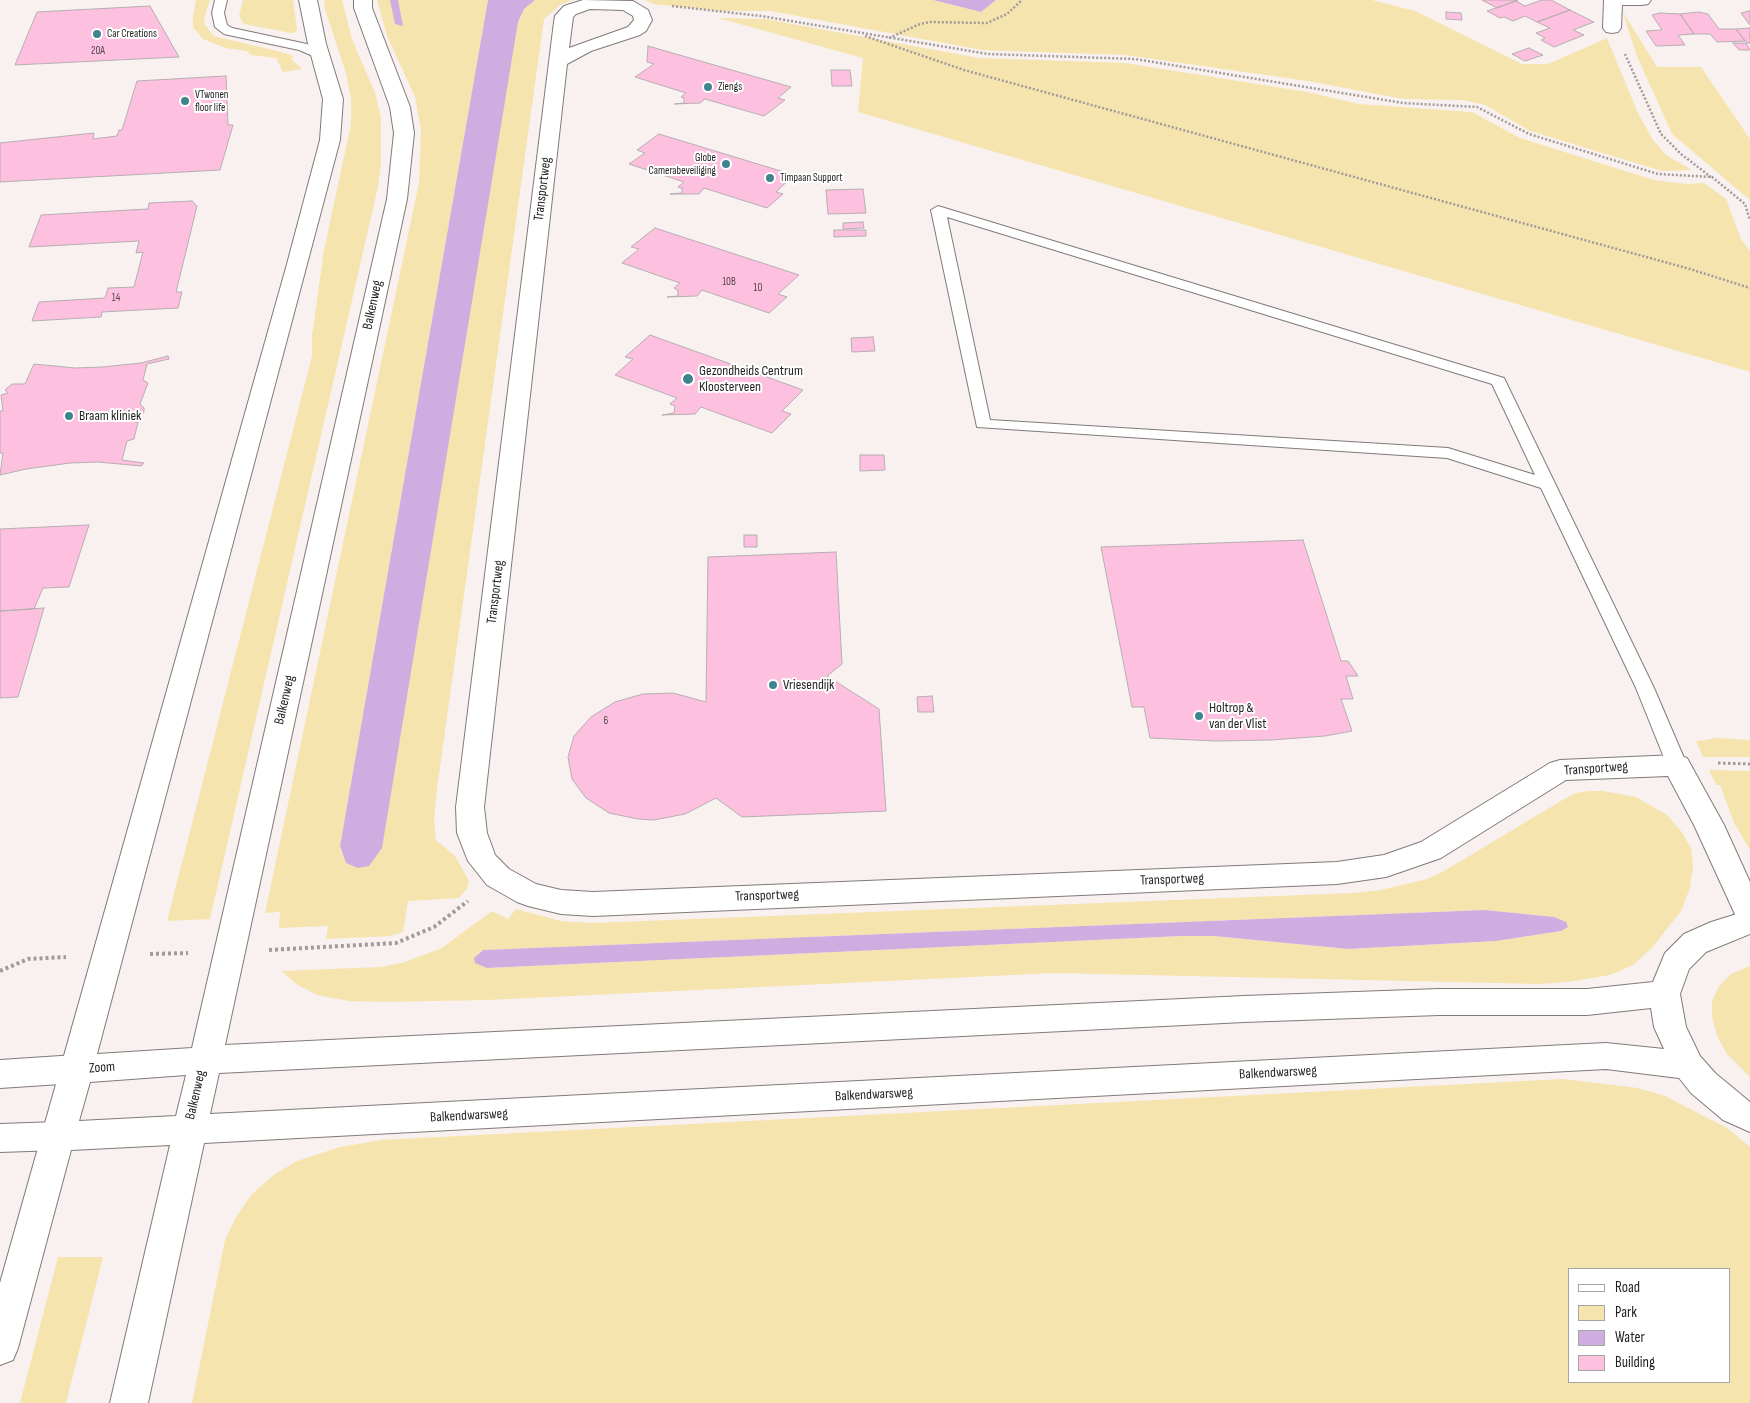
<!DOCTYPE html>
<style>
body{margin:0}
#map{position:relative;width:1750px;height:1403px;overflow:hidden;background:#f9f1f0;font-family:"Sofia Sans Condensed",sans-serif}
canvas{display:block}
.legend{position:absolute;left:1568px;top:1268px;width:162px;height:115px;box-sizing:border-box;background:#fff;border:1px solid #a6a5a5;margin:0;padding:6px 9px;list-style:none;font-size:15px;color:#211f1e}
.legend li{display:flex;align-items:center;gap:10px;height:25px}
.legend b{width:25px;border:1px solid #a6a5a5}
</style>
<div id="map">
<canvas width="1750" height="1403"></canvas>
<ul class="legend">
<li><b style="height:6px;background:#fff"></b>Road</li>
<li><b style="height:14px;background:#f6e4ae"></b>Park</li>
<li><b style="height:14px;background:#cfade1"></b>Water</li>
<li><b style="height:14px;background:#fec0df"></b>Building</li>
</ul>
</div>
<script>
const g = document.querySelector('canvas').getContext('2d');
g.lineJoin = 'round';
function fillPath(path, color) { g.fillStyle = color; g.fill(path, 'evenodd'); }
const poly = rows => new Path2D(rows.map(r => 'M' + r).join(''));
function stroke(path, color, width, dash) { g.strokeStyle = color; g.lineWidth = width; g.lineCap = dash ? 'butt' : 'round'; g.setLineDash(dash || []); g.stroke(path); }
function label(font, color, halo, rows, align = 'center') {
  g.font = font + ' "Sofia Sans Condensed",sans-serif'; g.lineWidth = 4; g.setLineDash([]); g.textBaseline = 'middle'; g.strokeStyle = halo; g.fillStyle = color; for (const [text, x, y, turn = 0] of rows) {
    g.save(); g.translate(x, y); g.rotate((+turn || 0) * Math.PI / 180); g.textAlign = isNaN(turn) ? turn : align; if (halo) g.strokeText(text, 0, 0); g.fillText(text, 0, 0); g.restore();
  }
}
fillPath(poly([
 [196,0,210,0,204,18,205,25,214,36,289,54,294,57,291,59,302,69,283,72,276,58,251,55,247,51,225,48,203,39,193,27,193,17],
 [243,0,293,0,297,28,296,32,291,33,244,24,239,16],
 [324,0,342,0,352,39,375,93,381,117,381,162,378,187,210,919,167,921,312,356,312,336,324,250,351,124,351,99,346,73,325,9],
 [377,0,488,0,340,846,342,856,518,22,524,9,535,0,572,0,560,5,544,19,437,789,434,820,436,840,455,856,469,881,467,889,459,898,408,901,403,932,391,936,326,939,328,926,279,928,280,912,265,913,419,183,421,130,415,97,387,36],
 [645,0,933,0,981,12,996,0,1372,0,1415,11,1522,64,1548,64,1607,38,1637,111,1653,140,1666,155,1692,170,1662,171,1530,131,1485,105,1463,100,1403,99,1308,81,1125,55,982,50,770,11,722,11,653,4],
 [1623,12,1657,67,1701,67,1750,139,1750,200,1672,134,1636,54],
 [718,18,765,19,979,58,1125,63,1307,92,1359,104,1472,112,1520,138,1654,180,1687,184,1704,183,1726,199,1741,239,1750,251,1750,372,858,112,863,58],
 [1718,738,1750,740,1750,757,1703,757,1696,741],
 [1709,770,1750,771,1750,850,1734,823,1720,785,1716,785],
 [1589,791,1603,791,1636,797,1667,815,1681,831,1691,848,1693,866,1690,888,1681,911,1652,948,1633,965,1610,975,1568,982,1540,984,1055,973,487,1000,383,1002,349,1001,317,995,296,984,282,971,380,967,402,963,442,948,492,911,508,919,516,909,561,921,593,923,1353,893,1381,890,1427,879,1444,871,1564,799,1576,793],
 [1485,910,1554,917,1567,927,1561,931,1496,941,1348,949,1214,936,1182,936,487,968,477,954,483,950],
 [1750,966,1750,1077,1727,1054,1717,1036,1712,1017,1712,1001,1719,986,1731,974],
 [1563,1079,1638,1088,1665,1096,1727,1128,1750,1147,1750,1403,192,1403,225,1240,236,1217,252,1194,275,1174,297,1161,340,1147,381,1140],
 [1569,1269,1729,1269,1729,1382,1569,1382],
 [58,1257,103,1257,66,1403,20,1403]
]), '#f6e4ae');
fillPath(poly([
 [488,0,535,0,524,9,518,22,382,848,369,866,358,868,346,863,340,846],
 [933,0,996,0,981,12],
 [1485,910,1554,917,1566,922,1568,927,1561,931,1496,941,1348,949,1214,936,1182,936,487,968,475,963,474,958,483,950]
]), '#cfade1');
fillPath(poly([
 [390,0,398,0,403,26,395,24,390,0]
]), '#cfade1');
const building = poly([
 [1482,0,1518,0,1497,8,1482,0],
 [1542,0,1551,0,1570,10,1537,22,1525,16,1513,21,1504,17,1500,18,1487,11,1516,1,1525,6,1542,0],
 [150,6,179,57,15,65,37,12,150,6],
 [1570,10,1594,22,1573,30,1584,35,1554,47,1541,40,1545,38,1536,33,1550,28,1537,22,1570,10],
 [1749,11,1750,11,1750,25,1741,13,1749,11],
 [1446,12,1461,13,1462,20,1446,19,1446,12],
 [1699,12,1708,14,1719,29,1736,29,1745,41,1717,42,1710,34,1694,34,1680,14,1699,12],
 [1660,13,1680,14,1694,34,1678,35,1685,45,1656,46,1646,31,1662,30,1652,15,1660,13],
 [1750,28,1750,43,1747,43,1736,29,1750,28],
 [1733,43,1746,43,1750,50,1739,50,1733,43],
 [648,46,791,87,778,98,785,100,764,116,705,99,700,103,674,104,684,103,684,98,681,97,686,93,635,77,654,64,647,62,648,46],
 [1529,48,1543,55,1525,61,1512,54,1529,48],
 [831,70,850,70,852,86,832,86,831,70],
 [226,76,228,125,233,125,220,170,0,182,0,143,94,133,93,139,117,136,119,130,122,130,137,81,226,76],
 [659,134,794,175,776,192,783,194,767,208,704,188,699,194,670,194,682,193,682,188,678,187,684,182,629,164,645,153,637,150,659,134],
 [863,189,866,213,828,214,826,190,863,189],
 [192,201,197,206,176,292,182,292,178,308,102,312,101,317,32,321,39,302,105,298,108,288,134,287,143,252,136,253,139,241,29,247,41,215,148,209,149,203,192,201],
 [863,222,864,228,843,229,843,223,863,222],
 [655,228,799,275,778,294,787,297,769,313,702,290,697,296,667,297,678,296,678,290,674,288,680,283,622,263,639,249,631,247,655,228],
 [834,230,866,230,866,236,834,237,834,230],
 [650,335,803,390,782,411,791,414,772,433,701,407,695,414,662,415,674,413,675,406,670,404,677,398,615,375,633,359,625,357,650,335],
 [873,337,875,351,852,352,851,338,873,337],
 [168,356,169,359,147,364,143,380,148,383,140,404,144,408,144,412,136,417,135,422,138,422,134,439,127,441,122,460,144,463,141,466,98,462,70,463,26,469,0,475,3,453,0,453,0,411,3,411,1,395,8,393,5,390,12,384,25,384,34,364,75,368,102,367,141,363,168,356],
 [860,455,884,455,885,470,860,471,860,455],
 [89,525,69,587,43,588,34,609,0,611,0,529,89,525],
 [744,535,757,535,757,547,744,547,744,535],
 [1303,540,1341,661,1348,661,1358,676,1346,676,1353,699,1341,699,1352,731,1325,736,1271,740,1216,741,1150,738,1144,707,1132,707,1101,547,1303,540],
 [836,552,842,664,827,676,879,709,886,811,742,817,716,798,685,814,654,820,638,819,609,813,586,798,572,779,568,757,574,736,591,717,615,702,643,694,673,693,706,702,708,557,836,552],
 [44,608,18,697,0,698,0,611,44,608],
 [932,696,934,712,918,712,917,697,932,696]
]);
fillPath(building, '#fec0df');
stroke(building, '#b5aeb1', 1);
const lane = poly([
 [215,0,227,0,224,13,227,25,232,28,307,44,326,55,320,59,299,50,224,34,215,27,212,13,215,0],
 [938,206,1504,378,1654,688,1687,765,1684,770,1677,772,1670,770,1667,765,1636,688,1541,488,1447,458,977,427,931,210,938,206],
 [947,217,1492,384,1535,475,1448,448,990,420,947,217]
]);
const street = poly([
 [583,0,633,1,648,10,652,20,646,31,640,35,591,51,567,64,484,807,487,833,495,855,509,869,536,884,561,890,593,892,1337,862,1384,855,1421,842,1550,763,1560,760,1677,755,1687,758,1724,825,1750,882,1750,927,1739,923,1694,825,1668,776,1566,780,1441,858,1386,877,1337,884,593,916,561,914,528,906,517,902,487,885,468,861,457,833,456,807,554,22,555,16,564,6,583,0],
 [590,9,623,10,633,16,634,20,628,27,569,48,573,17,576,14,590,9],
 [1604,0,1651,0,1648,4,1642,5,1622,5,1621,28,1618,32,1612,33,1606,32,1603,28,1604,0],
 [76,1055,88,1059,92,1069,88,1079,76,1083,0,1088,0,1060,76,1055],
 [58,1122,70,1126,75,1136,70,1146,58,1150,0,1152,0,1124,58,1122]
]);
const primary = poly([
 [299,0,317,0,326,44,343,99,340,140,97,1054,192,1048,387,199,394,133,390,107,354,8,354,0,372,0,372,8,410,107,414,133,407,199,225,1045,1244,996,1439,989,1587,989,1653,982,1665,953,1684,934,1711,922,1750,910,1750,934,1706,952,1689,969,1680,994,1686,1027,1700,1056,1715,1073,1750,1102,1750,1132,1723,1120,1691,1093,1679,1078,1606,1069,204,1143,148,1403,110,1403,170,1145,71,1150,18,1348,13,1360,0,1365,0,1283,287,264,320,140,323,99,308,44,299,0],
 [1651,1008,1654,1027,1664,1049,1606,1043,210,1114,219,1073,1244,1022,1439,1015,1587,1015,1651,1008],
 [186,1075,176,1116,79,1121,90,1082,186,1075]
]);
stroke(lane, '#817a79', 2);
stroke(street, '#817a79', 2);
stroke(primary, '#817a79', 2);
stroke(poly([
 [672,6,761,16,988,54,1135,59,1403,103,1477,107,1529,134,1658,174,1712,177,1745,204,1750,220],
 [865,36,964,70,1690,269,1750,288],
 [889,38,920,24,930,22,987,23,1007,14,1022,0],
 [1625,54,1661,134,1681,154,1711,177]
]), '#a09b9a', 2.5, [2, 2]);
stroke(poly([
 [1718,763,1750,764]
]), '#a09b9a', 3, [2.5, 2.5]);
stroke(poly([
 [269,950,396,943,434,927,468,901],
 [150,954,188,953],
 [0,971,28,959,66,957]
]), '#a09b9a', 4, [3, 3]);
fillPath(lane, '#fff');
fillPath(street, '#fff');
fillPath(primary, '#fff');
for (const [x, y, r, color] of [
 [97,34,5,"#3f8590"],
 [708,87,5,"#3f8590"],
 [185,101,5,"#3f8590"],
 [726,164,5,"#3f8590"],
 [770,178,5,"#3f8590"],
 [688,379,6,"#3f8590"],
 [69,416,5,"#3f8590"],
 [773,685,5,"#3f8590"],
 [1199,716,5,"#3f8590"]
]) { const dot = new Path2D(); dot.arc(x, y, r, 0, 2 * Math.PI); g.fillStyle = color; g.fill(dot); stroke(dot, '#fff', 2); }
label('11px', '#211f1e', '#fff', [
 ["Car Creations",107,34],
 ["Ziengs",718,87],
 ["VTwonen",195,95],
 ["floor life",195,108],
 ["Globe",716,158,"right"],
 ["Camerabeveiliging",716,171,"right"],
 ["Timpaan Support",780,178]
], 'left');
label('11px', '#58474e', null, [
 ["20A",98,51],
 ["10B",729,282],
 ["10",758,288],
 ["14",116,298],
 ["6",606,721]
]);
label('14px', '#211f1e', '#fff', [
 ["Transportweg",543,189,-83],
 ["Balkenweg",373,305,-78],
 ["Transportweg",496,592,-83],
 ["Balkenweg",285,700,-77],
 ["Transportweg",1596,769,-4],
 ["Transportweg",1172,880,-2],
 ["Transportweg",767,896,-2],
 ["Zoom",102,1068,-4],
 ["Balkendwarsweg",1278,1073,-3],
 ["Balkenweg",196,1095,-77],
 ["Balkendwarsweg",874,1095,-3],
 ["Balkendwarsweg",469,1116,-3]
]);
label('14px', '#211f1e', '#fff', [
 ["Gezondheids Centrum",699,371],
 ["Kloosterveen",699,387],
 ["Braam kliniek",79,416],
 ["Vriesendijk",783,685],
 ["Holtrop &",1209,708],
 ["van der Vlist",1209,724]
], 'left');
</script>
